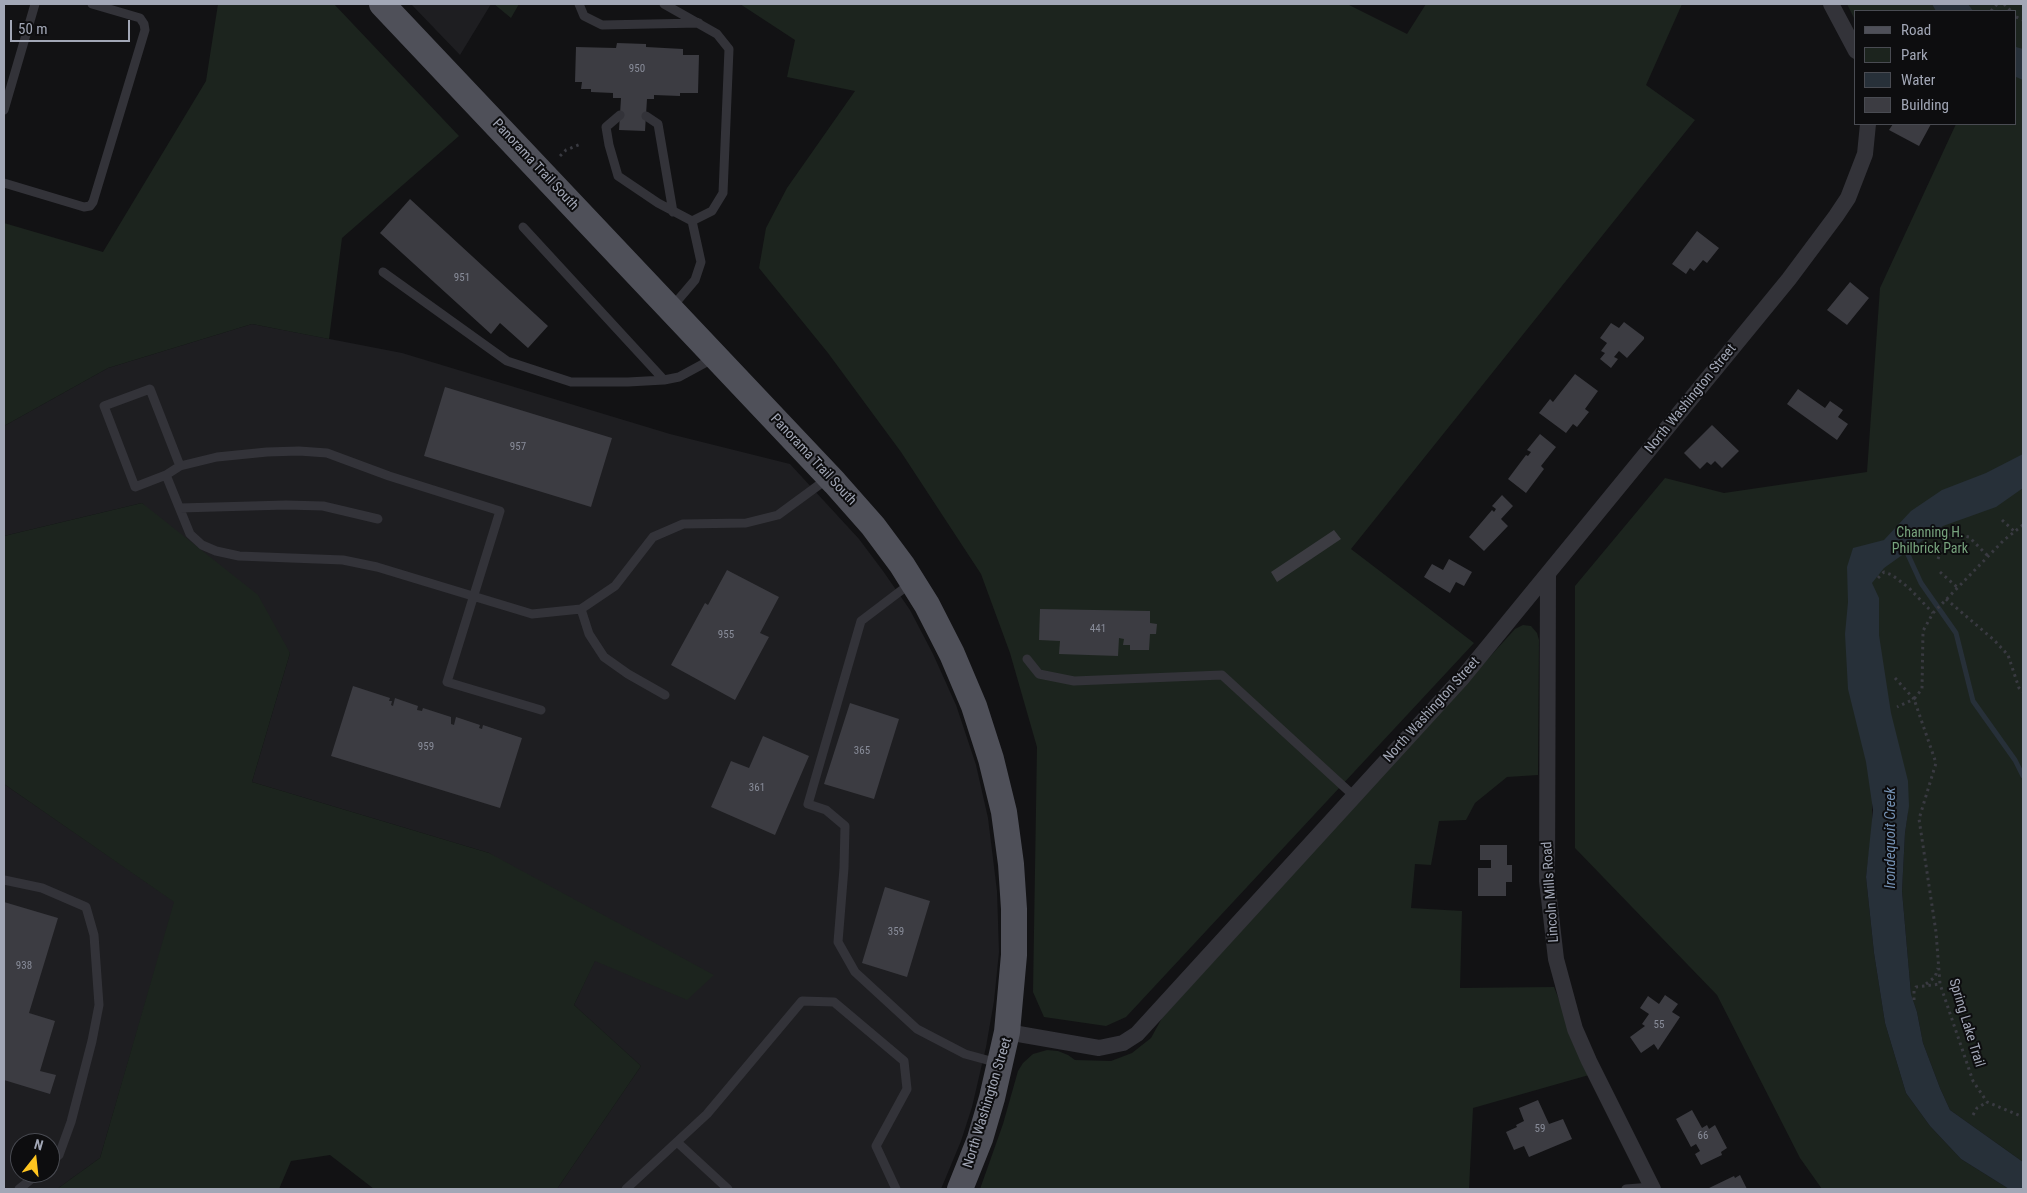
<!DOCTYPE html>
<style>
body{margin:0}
#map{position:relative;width:2027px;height:1193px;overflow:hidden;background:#121214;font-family:"Roboto Condensed",sans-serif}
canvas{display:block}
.frame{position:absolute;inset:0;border:5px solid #a2a7b6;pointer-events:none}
.legend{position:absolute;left:1854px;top:10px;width:162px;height:115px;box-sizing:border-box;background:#0d0d0f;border:1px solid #494b52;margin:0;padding:6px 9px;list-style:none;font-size:15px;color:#a2a7b6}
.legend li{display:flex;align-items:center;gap:10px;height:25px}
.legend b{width:25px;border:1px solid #494b52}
.north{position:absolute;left:10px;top:1133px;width:50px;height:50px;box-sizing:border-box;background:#0d0d0f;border:1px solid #494b52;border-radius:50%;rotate:16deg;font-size:14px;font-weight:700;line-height:20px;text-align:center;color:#a2a7b6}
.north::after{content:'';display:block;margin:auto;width:18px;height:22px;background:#ffc51f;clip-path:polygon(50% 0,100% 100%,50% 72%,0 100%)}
.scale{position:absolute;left:10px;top:20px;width:120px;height:22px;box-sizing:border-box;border:2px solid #a2a7b6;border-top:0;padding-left:6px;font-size:15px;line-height:18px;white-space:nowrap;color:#a2a7b6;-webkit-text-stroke:4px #0d0d0f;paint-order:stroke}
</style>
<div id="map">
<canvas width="2027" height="1193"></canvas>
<div class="frame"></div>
<ul class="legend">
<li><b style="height:6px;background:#4f5059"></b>Road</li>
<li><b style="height:14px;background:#1c241e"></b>Park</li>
<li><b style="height:14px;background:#273039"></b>Water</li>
<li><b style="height:14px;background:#3c3c42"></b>Building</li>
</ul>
<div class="north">N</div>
<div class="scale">50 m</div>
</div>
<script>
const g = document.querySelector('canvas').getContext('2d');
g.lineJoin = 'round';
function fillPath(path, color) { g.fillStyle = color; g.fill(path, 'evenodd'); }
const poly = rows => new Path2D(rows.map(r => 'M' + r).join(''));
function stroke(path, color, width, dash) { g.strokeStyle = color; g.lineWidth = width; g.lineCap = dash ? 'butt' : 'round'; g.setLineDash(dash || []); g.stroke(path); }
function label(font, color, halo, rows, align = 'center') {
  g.font = font + ' "Roboto Condensed",sans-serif'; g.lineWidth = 4; g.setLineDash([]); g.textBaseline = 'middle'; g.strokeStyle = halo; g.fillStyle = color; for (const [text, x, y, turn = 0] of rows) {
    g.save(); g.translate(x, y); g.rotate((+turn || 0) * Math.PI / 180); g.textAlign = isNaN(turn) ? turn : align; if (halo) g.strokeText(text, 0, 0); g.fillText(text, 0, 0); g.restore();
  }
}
fillPath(poly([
 [411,4,491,4,460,55],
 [252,324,402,353,670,434,790,464,859,539,883,571,910,610,933,654,956,705,976,765,988,818,997,891,999,952,994,1001,986,1047,972,1107,961,1141,941,1189,557,1189,641,1066,574,1005,595,960,687,999,489,853,252,782,290,653,142,503,4,536,4,426,108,368],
 [4,784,175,902,100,1158,57,1189,4,1189],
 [20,1143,50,1143,50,1173,20,1173]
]), '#1e1e21');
fillPath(poly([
 [218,4,334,4,459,136,342,238,329,339,252,324,108,368,4,426,4,223,103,252,206,81],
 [494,4,519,4,511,18],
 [740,4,1347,4,1407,34,1426,4,1682,4,1646,85,1695,120,1351,549,1474,643,1126,1017,1106,1026,1044,1017,1033,992,1037,747,1010,653,981,574,901,452,828,353,759,268,766,228,787,188,855,91,787,77,795,40],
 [1847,4,2023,4,2023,1162,1950,1110,1940,1088,1923,1043,1917,1012,1911,994,1902,891,1905,833,1908,812,1872,801,1872,829,1866,877,1874,953,1885,1023,1906,1093,1930,1126,1961,1159,2009,1189,1822,1189,1800,1158,1717,995,1575,848,1575,586,1665,478,1724,493,1867,472,1880,288,1956,124,2016,124,2016,11,1856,11,1856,22],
 [142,503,258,595,290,653,252,782,489,853,714,975,687,1000,595,961,574,1005,641,1066,557,1189,374,1189,330,1155,291,1161,279,1189,57,1189,100,1158,174,902,4,784,4,536],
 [1523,625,1531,626,1537,633,1539,640,1538,775,1507,777,1475,803,1466,820,1439,821,1431,865,1415,864,1411,908,1462,911,1460,988,1554,987,1589,1075,1473,1108,1469,1189,980,1189,1003,1124,1018,1071,1023,1063,1033,1054,1047,1050,1058,1051,1068,1055,1075,1060,1111,1061,1132,1053,1151,1038,1162,1018,1515,629]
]), '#1c241e');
fillPath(poly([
 [1932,4,1968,4,1973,11,1936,11],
 [2016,47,2023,49,2023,80,2016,77],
 [2023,454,2023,488,1996,507,1943,526,1884,568,1872,583,1879,598,1879,635,1891,713,1908,781,1909,806,1905,833,1902,891,1911,994,1917,1012,1923,1043,1940,1088,1950,1110,2023,1162,2023,1189,2009,1189,1961,1159,1930,1126,1906,1093,1885,1023,1874,953,1866,877,1873,810,1866,762,1848,689,1845,634,1848,602,1847,567,1853,548,1884,540,1911,511,1942,490,1986,473]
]), '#273039');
stroke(poly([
 [1904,546,1921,583,1956,633,1973,701,2015,760,2023,776]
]), '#273039', 5);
fillPath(poly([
 [617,43,646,44,646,47,683,49,683,55,699,55,698,93,680,93,680,96,654,95,654,99,647,99,645,131,619,130,621,98,613,98,613,93,591,92,591,89,581,89,582,82,575,82,576,47,616,48],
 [1893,124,1931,124,1919,146,1889,130],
 [410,199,548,326,528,348,500,323,491,334,380,233],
 [1697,231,1719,248,1707,263,1703,260,1694,271,1690,268,1686,274,1672,264],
 [1850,282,1869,298,1847,325,1827,310],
 [1624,322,1644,337,1644,339,1627,358,1619,351,1614,357,1618,359,1611,368,1600,359,1605,353,1601,351,1607,343,1600,338,1611,323,1619,328],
 [1575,374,1598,391,1585,409,1589,412,1577,427,1573,424,1566,433,1539,413,1550,399,1553,402],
 [445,387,612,438,591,507,424,456],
 [1798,389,1825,408,1830,401,1843,410,1838,417,1848,424,1837,440,1787,404],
 [1712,425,1739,451,1722,468,1715,461,1711,465,1707,462,1700,469,1684,453],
 [1540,434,1556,447,1541,466,1544,469,1526,493,1508,479,1526,455,1528,456,1531,452,1527,450],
 [1502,495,1513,506,1501,519,1508,526,1484,551,1469,537,1492,510,1494,512,1496,509,1492,506],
 [1334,530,1341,539,1277,582,1271,572],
 [1449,559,1472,572,1464,586,1456,582,1450,593,1424,577,1432,564,1443,570],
 [727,570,779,597,760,633,769,637,735,700,671,665,705,603,708,605],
 [1040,609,1150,611,1150,623,1157,624,1156,634,1150,634,1149,650,1130,650,1130,645,1123,645,1124,639,1119,638,1118,656,1059,654,1060,641,1039,640],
 [353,686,390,698,389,701,392,701,391,705,393,706,395,698,418,706,417,710,422,711,423,708,451,717,451,724,454,725,456,717,480,725,479,728,482,729,483,725,522,738,500,808,331,756],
 [850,703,899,719,874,799,824,784],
 [763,736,809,756,775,835,711,807,731,761,749,768],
 [1480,845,1507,845,1507,865,1512,865,1512,882,1506,882,1506,896,1478,896,1478,868,1491,868,1491,860,1480,860],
 [885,887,930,901,907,977,862,963],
 [4,902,58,918,29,1013,55,1021,40,1071,56,1075,50,1094,4,1080],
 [1665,995,1678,1004,1672,1012,1680,1017,1658,1050,1654,1044,1641,1053,1630,1037,1645,1026,1642,1024,1649,1014,1640,1008,1648,996,1659,1004],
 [1538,1100,1549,1124,1563,1119,1572,1139,1529,1157,1524,1146,1514,1150,1506,1132,1517,1127,1516,1125,1524,1121,1519,1108],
 [1692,1110,1702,1128,1707,1125,1709,1129,1715,1125,1727,1148,1721,1152,1722,1155,1701,1165,1695,1154,1700,1151,1696,1144,1691,1147,1676,1119],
 [1740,1175,1747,1189,1707,1189,1734,1176,1735,1178]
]), '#3c3c42');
stroke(poly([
 [2004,4,2011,11],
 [1991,11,1997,4],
 [2016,17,2023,20],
 [560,156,566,150,581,144],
 [2002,520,2015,532],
 [2023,525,2004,540,1933,613,1923,631,1922,689,1914,699,1936,763,1919,819,1936,932,1940,984,1973,1081,1987,1102,2023,1117],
 [1938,559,1945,539,1951,533,1969,537,1988,556],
 [1940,572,1958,588],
 [1878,578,1884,572,1892,575,1909,588,1933,613],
 [1946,599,1994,640,2008,655,2019,688,2023,692],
 [1895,678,1914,699,1897,707],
 [1926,984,1935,977,1938,968],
 [1914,1000,1914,991,1916,987,1940,984],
 [1973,1115,1977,1108,1987,1102]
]), '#393a41', 3, [2.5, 4]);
stroke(poly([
 [579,4,584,16,602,25,699,23],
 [664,4,717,34,729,49,723,193,712,211,692,221],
 [4,110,35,4],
 [620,115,606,127,609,145,618,176,658,203,692,221,701,262,695,280,672,307],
 [646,116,658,124,673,212],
 [4,183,84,207,90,206,93,202,145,30,144,24,140,18,92,4],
 [523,227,664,380],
 [383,272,507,361,571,382,628,382,664,380,679,377,714,358],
 [180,466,217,457,267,452,299,451,327,453,389,476,500,511,447,682,541,710],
 [166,475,180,466,150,389,104,406,135,487,166,475,190,534,202,545,216,551,239,556,343,560,377,567,532,614,581,609,615,586,653,537,683,524,746,523,778,515,827,479],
 [180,508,286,505,323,506,378,519],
 [911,583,861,621,808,804,826,810,845,826,844,868,838,942,855,972,917,1029,965,1054,998,1063],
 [581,609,589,634,604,657,628,674,665,695],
 [1027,659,1039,674,1074,681,1222,675,1354,796],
 [4,880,42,888,86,907,94,935,99,1005,92,1041,71,1122,59,1155,50,1163],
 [677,1142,728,1189],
 [19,1189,39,1173],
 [626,1189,707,1114,802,1001,834,1002,904,1061,907,1089,876,1146,896,1189],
 [1626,1189,1652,1187]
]), '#333339', 9);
stroke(poly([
 [1831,4,1856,51],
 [1548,574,1547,881,1556,959,1575,1029,1589,1061,1653,1189],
 [1007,1032,1099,1048,1123,1043,1137,1034,1463,677,1789,279,1836,216,1848,198,1865,154,1868,124]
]), '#333339', 16);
stroke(poly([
 [382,4,835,483,873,526,902,565,927,605,952,654,974,706,991,759,1004,812,1011,864,1014,909,1014,955,1007,1032,992,1098,980,1139,960,1189]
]), '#4f5059', 26);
label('11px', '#888c99', null, [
 ["950",637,69],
 ["951",462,278],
 ["957",518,447],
 ["441",1098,629],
 ["955",726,635],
 ["959",426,747],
 ["365",862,751],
 ["361",757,788],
 ["359",896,932],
 ["938",24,966],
 ["55",1659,1025],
 ["59",1540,1129],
 ["66",1703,1136]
]);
label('14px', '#a2a7b6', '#0d0d0f', [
 ["Panorama Trail South",535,165,47],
 ["North Washington Street",1691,399,-51],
 ["Panorama Trail South",813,460,47],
 ["North Washington Street",1432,710,-48],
 ["Lincoln Mills Road",1551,892,-94],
 ["Spring Lake Trail",1966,1023,73],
 ["North Washington Street",988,1103,-73]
]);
label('14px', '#77a37d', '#0d0d0f', [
 ["Channing H.",1930,533],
 ["Philbrick Park",1930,549]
]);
label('italic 15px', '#7592b5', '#0d0d0f', [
 ["Irondequoit Creek",1891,838,-90]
]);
</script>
